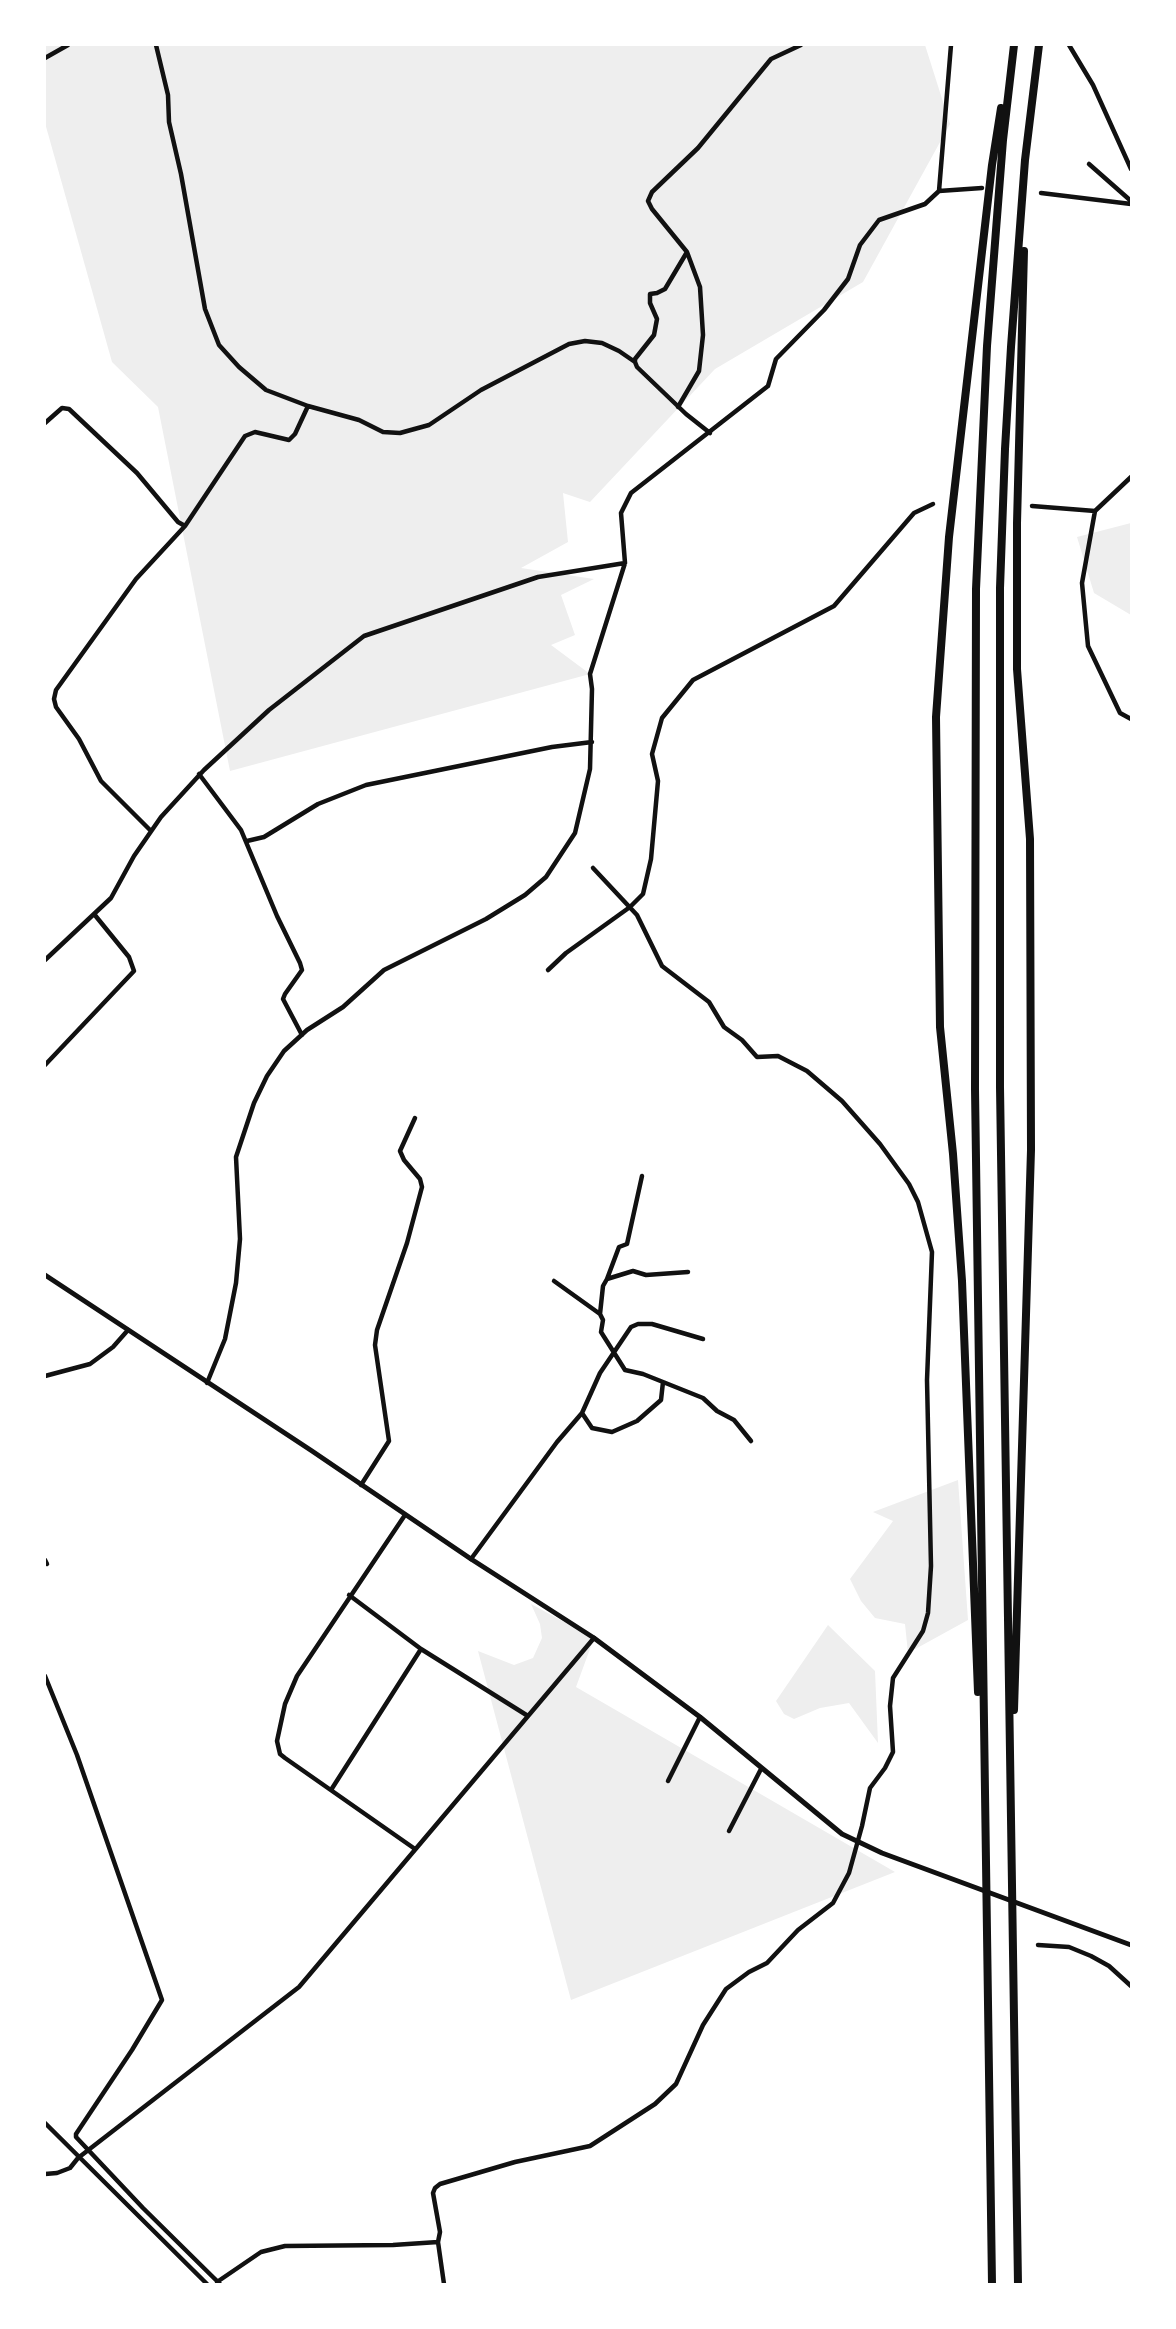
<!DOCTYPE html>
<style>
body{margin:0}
#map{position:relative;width:1176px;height:2329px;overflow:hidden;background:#fff;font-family:"Source Sans 3",sans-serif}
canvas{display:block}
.frame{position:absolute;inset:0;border:46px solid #fff;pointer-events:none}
</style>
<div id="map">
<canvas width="1176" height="2329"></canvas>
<div class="frame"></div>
</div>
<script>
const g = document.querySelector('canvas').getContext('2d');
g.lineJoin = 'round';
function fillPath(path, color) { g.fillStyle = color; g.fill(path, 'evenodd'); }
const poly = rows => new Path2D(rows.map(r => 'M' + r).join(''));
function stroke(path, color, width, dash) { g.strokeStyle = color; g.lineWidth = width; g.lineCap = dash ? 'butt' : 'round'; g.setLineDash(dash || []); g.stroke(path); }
fillPath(poly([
 [45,45,925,45,950,124,863,282,715,369,590,502,563,493,568,542,521,568,594,579,561,595,575,635,551,645,590,674,230,771,158,407,112,362,45,123],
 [1131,523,1131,615,1094,593,1077,537],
 [958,1480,968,1620,908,1653,905,1624,875,1618,861,1601,850,1579,893,1521,873,1512],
 [531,1604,594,1638,576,1687,895,1872,571,2000,478,1651,514,1665,533,1658,542,1638,540,1624],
 [828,1625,875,1671,878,1743,849,1703,820,1708,794,1719,784,1714,776,1701]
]), '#eee');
stroke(poly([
 [156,45,168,95,169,122,181,174,205,309,219,345,239,367,266,390,308,406,359,420,383,432,400,433,429,425,481,390,569,344,585,341,602,343,619,351,635,362],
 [1069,45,1093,85,1131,169],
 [45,58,68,45],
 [1089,164,1131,201],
 [939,191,951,45],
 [1041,193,1131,204],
 [678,407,699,371,703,335,700,287,687,252],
 [45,423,62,408,69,409,137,473,178,522,185,526],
 [710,433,686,414,637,367,635,362,635,359,654,335,657,319,650,303,650,294,657,293,665,289,687,252,652,209,648,201,652,192,698,148,771,59,801,45],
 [1032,506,1095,511,1131,477],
 [1095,511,1082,583,1088,646,1120,713,1131,719],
 [199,774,241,830,277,916,300,963,302,970,285,994,283,999,302,1035],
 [151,831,101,781,79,739,56,707,54,699,56,690,136,579,185,526,245,436,255,432,289,440,295,434,308,406],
 [247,841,264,837,318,804,366,785,552,747,592,742],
 [45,960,111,898,134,856,161,817,204,770,269,710,364,636,538,577,625,563],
 [548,970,566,953,630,907,643,894,651,859,658,781,652,754,662,718,693,680,834,606,914,513,933,504],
 [45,1065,134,971,129,957,94,914],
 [688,1272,646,1275,633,1271,607,1279,603,1286,600,1314,603,1320,601,1332,625,1370,643,1374,703,1398,717,1411,734,1420,751,1441],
 [607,1279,619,1247,627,1244,642,1176],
 [554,1281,600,1314],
 [45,1376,90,1364,113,1347,128,1330],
 [207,1383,225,1339,236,1283,240,1239,236,1157,254,1103,267,1076,284,1051,307,1030,343,1007,384,970,486,919,525,895,546,877,575,833,590,769,592,689,590,674,625,563,621,513,631,493,768,386,776,359,824,310,848,279,860,245,879,220,925,204,939,191,982,188],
 [582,1413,592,1428,612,1432,637,1421,661,1400,663,1382],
 [361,1485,389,1441,375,1345,377,1330,407,1243,422,1187,420,1179,404,1160,400,1151,415,1118],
 [405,1515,297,1676,285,1704,277,1741,280,1754,285,1758,415,1849],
 [471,1559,557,1442,582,1413,600,1373,631,1327,638,1324,652,1324,703,1339],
 [45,1560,47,1564],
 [349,1595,421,1649,528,1716],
 [45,1676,77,1755,162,2000,132,2050,76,2134,76,2137,143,2208,220,2284],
 [668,1781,700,1717],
 [331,1790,421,1649],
 [729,1831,761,1769],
 [1038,1945,1069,1947,1091,1956,1109,1966,1131,1986],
 [45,2123,207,2284],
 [45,2174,57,2173,70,2168,78,2158,299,1987,594,1638],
 [217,2282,261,2252,285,2246,393,2245,438,2242],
 [444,2284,438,2242,440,2232,433,2193,435,2188,440,2184,515,2162,590,2146,655,2104,676,2084,703,2025,726,1989,749,1972,767,1963,798,1930,833,1903,849,1873,862,1826,870,1788,885,1768,893,1752,890,1706,893,1678,923,1631,928,1613,931,1566,927,1380,932,1252,918,1202,909,1184,880,1144,842,1101,807,1071,778,1056,757,1057,742,1040,724,1027,709,1002,662,966,637,915,593,868]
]), '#111', 4.5);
stroke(poly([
 [45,1275,312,1451,471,1559,594,1638,700,1717,842,1834,882,1853,1131,1945]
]), '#111', 5);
stroke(poly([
 [978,1692,962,1281,953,1154,940,1027,936,717,949,537,992,165,1001,108],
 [1014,1710,1031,1150,1030,839,1017,669,1017,523,1024,251],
 [992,2284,975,1089,976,589,987,346,1003,140,1014,45],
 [1018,2284,1000,1087,1000,588,1005,449,1011,347,1025,160,1039,45]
]), '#111', 8);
</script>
